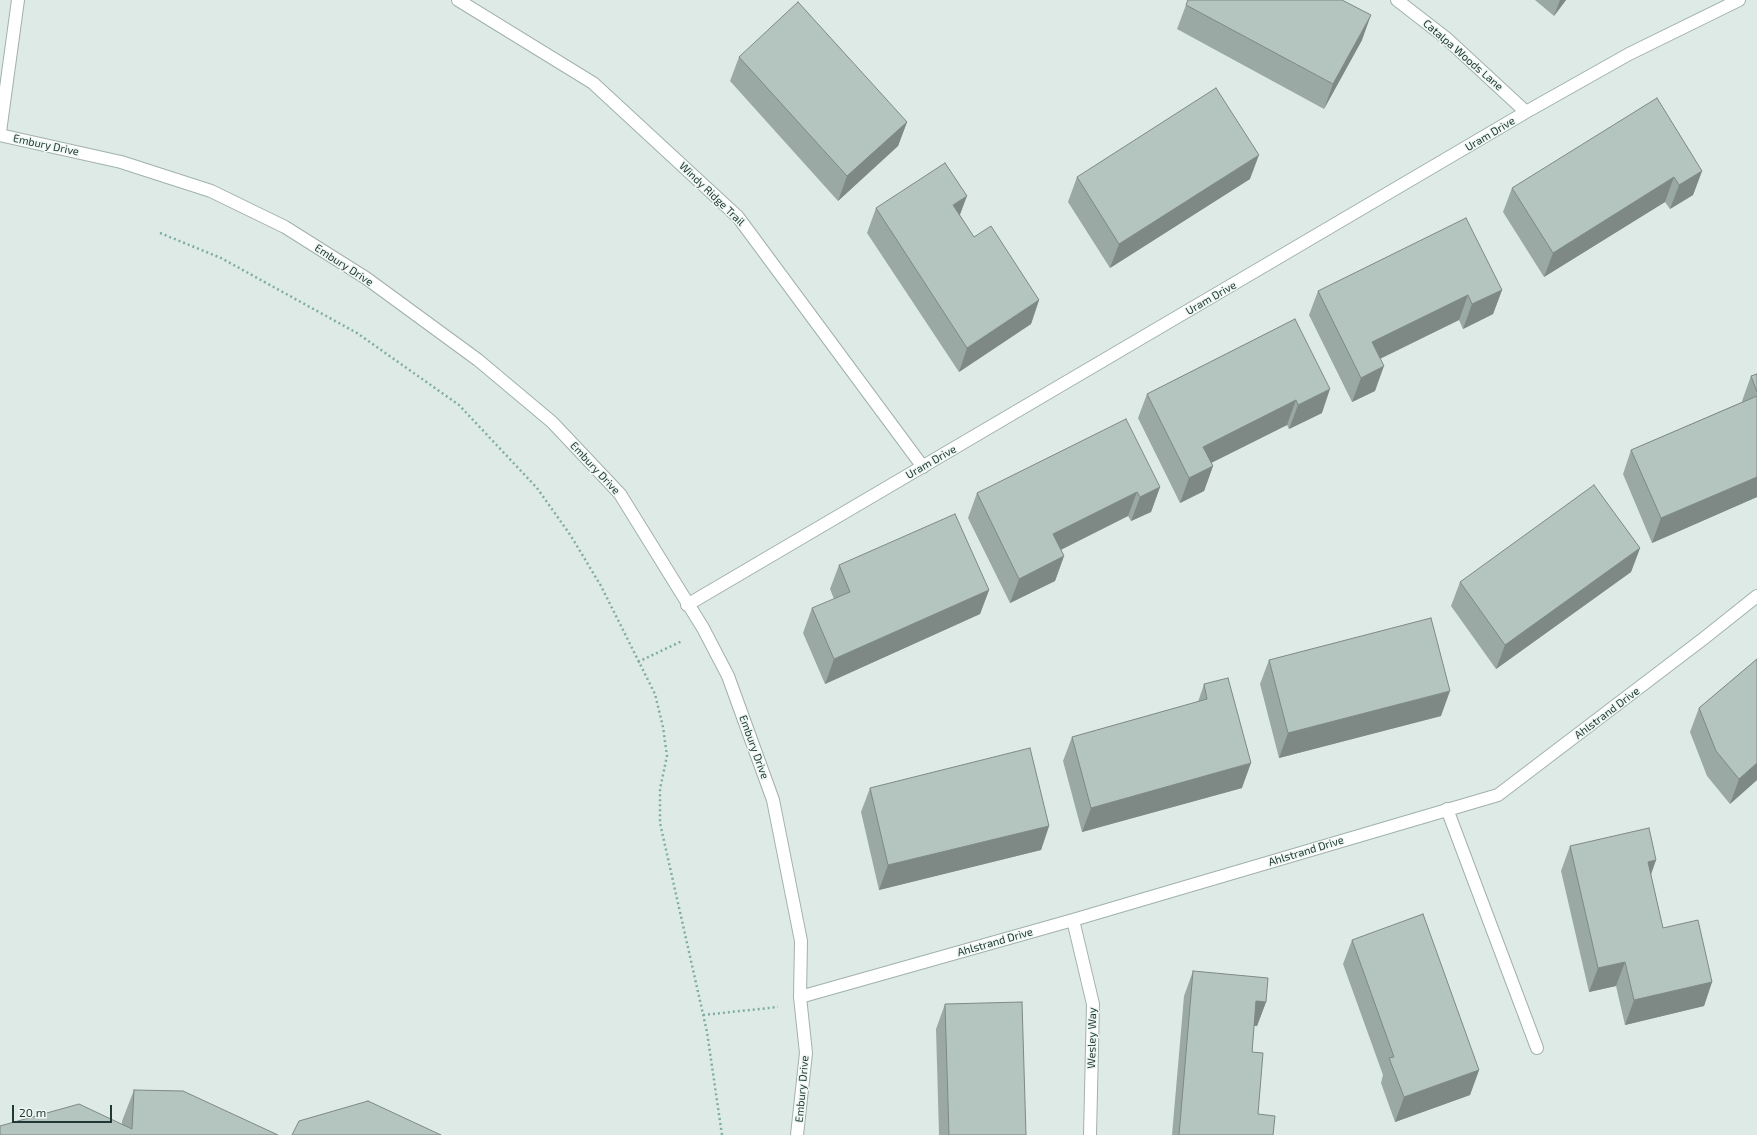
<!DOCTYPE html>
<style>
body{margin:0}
#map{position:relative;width:1757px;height:1135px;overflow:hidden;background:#deeae6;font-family:"Exo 2",sans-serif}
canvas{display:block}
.scale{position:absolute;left:12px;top:1105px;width:100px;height:18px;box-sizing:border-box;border:2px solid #203935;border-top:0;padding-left:5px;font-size:12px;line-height:14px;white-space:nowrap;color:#203935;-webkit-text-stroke:3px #eff7f3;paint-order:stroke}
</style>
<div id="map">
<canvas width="1757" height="1135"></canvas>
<div class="scale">20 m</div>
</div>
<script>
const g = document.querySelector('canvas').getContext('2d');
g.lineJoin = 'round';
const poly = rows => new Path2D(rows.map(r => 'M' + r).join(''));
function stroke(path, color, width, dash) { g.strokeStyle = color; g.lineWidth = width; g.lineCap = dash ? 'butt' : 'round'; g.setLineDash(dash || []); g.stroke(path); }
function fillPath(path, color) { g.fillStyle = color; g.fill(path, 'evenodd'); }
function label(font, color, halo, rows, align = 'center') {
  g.font = font + ' "Exo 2",sans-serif'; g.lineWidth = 3; g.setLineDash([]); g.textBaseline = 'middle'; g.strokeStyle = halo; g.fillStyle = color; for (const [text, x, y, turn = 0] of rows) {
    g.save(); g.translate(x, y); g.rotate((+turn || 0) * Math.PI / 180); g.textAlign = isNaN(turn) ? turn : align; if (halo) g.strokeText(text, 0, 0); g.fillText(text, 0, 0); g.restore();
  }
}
const service = poly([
 [1447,809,1537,1048]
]);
const minor = poly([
 [458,0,593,83,738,217,923,467],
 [1397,0,1446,38,1526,112],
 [0,132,18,0],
 [0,135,121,162,211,191,285,227,366,278,478,360,552,422,620,494,703,628,728,676,773,800,801,941,800,997,806,1053,797,1135],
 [687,605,1526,112,1629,54,1739,0],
 [1073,920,1093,1004,1090,1135],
 [800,997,1073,920,1498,795,1703,639,1757,596]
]);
stroke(service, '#a1b1ad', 14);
stroke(minor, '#a1b1ad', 14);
stroke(poly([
 [160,233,221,258,357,333,459,405,537,488,571,536,601,586,655,694,663,727,667,756,660,789,660,823,707,1032,722,1135],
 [638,662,682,641],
 [703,1015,778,1007]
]), '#7fada4', 2.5, [2, 3]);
stroke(service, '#fff', 12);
stroke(minor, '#fff', 12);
fillPath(poly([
 [1535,0,1566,0,1554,16],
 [1186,5,1362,40,1324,109,1177,29],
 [739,57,907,122,898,146,838,201,730,81],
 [1702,171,1693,195,1670,209,1665,202,1544,277,1503,212,1512,188],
 [1077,177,1250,179,1110,268,1068,202],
 [876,208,960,215,974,237,1039,300,1031,324,959,372,867,233],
 [1502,290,1493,314,1463,329,1459,320,1380,359,1375,391,1352,402,1309,315,1318,291],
 [1295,319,1322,413,1289,429,1287,425,1211,463,1213,466,1204,491,1180,503,1138,418,1147,394],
 [1757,374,1757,497,1652,543,1623,474,1631,450,1742,402,1742,401,1751,376],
 [1160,487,1151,512,1131,521,1128,516,1061,550,1064,556,1055,581,1010,603,968,518,977,493],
 [1640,548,1631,572,1496,669,1451,606,1460,582],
 [839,565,989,590,980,614,825,684,803,633,812,608,834,599,830,589],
 [1757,659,1757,780,1730,804,1707,776,1690,732,1699,708],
 [1269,660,1441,716,1279,758,1260,684],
 [1204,684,1242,788,1082,832,1063,761,1072,737,1198,702],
 [870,788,1049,826,1041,850,879,890,861,812],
 [1570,846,1656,860,1651,875,1663,928,1712,982,1704,1006,1625,1025,1616,986,1589,992,1561,871],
 [1352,940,1479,1070,1470,1095,1395,1122,1381,1083,1383,1075,1343,964],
 [1193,971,1266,1002,1257,1026,1254,1026,1252,1052,1258,1114,1273,1135,1172,1135,1184,996],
 [945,1004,1026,1135,939,1135,936,1029],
 [134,1090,278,1135,0,1135,122,1124,122,1121]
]), '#9ba9a4');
fillPath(poly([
 [1560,0,1566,0,1554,16],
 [1371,15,1362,40,1324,109,1333,84],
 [907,122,898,146,838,201,847,176],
 [1259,155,1250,179,1110,268,1119,244],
 [1702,171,1693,195,1670,209,1679,185],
 [1674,177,1665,202,1544,277,1553,253],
 [967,196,958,220,953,205],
 [1502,290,1493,314,1463,329,1472,304],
 [1468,295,1459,320,1363,367,1372,342],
 [1039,300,1031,324,959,372,967,348],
 [1384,366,1375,391,1352,402,1361,378],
 [1330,389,1322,413,1289,429,1298,405],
 [1296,400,1287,425,1195,471,1203,447],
 [1213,466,1204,491,1180,503,1189,478],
 [1757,477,1757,497,1652,543,1661,518],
 [1160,487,1151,512,1131,521,1140,497],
 [1137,492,1128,516,1044,558,1053,534],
 [1640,548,1631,572,1496,669,1505,645],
 [1064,556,1055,581,1010,603,1019,579],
 [989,590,980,614,825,684,834,659],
 [1450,691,1441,716,1279,758,1288,733],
 [1251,763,1242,788,1082,832,1091,808],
 [1757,763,1757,780,1730,804,1739,779],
 [1049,826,1041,850,879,890,888,865],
 [1656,860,1647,884,1648,862],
 [1625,962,1616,986,1589,992,1598,968],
 [1712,982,1704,1006,1625,1025,1634,1000],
 [1256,1001,1266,1002,1257,1026,1247,1025],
 [1479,1070,1470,1095,1395,1122,1404,1097]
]), '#7e8986');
const building = poly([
 [1188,0,1342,0,1371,15,1333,84,1186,5,1188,0],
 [798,2,907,122,847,176,739,57,798,2],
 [1216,88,1259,155,1119,244,1077,177,1216,88],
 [1657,98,1702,171,1679,185,1674,177,1553,253,1512,188,1657,98],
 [945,163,967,196,953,205,974,237,991,226,1039,300,967,348,876,208,945,163],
 [1466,218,1502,290,1472,304,1468,295,1372,342,1384,366,1361,378,1318,291,1466,218],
 [1295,319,1330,389,1298,405,1296,400,1203,447,1213,466,1189,478,1147,394,1295,319],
 [1757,374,1757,392,1751,376,1757,374],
 [1757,396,1757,477,1661,518,1631,450,1757,396],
 [1126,419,1160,487,1140,497,1137,492,1053,534,1064,556,1019,579,977,493,1126,419],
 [1594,485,1640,548,1505,645,1460,582,1594,485],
 [955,514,989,590,834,659,812,608,850,592,839,565,955,514],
 [1431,618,1450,691,1288,733,1269,660,1431,618],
 [1757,659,1757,763,1739,779,1716,751,1699,708,1757,659],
 [1228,678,1251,763,1091,808,1072,737,1207,699,1204,684,1228,678],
 [1030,748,1049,826,888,865,870,788,1030,748],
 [1649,828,1656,860,1648,862,1663,928,1698,920,1712,982,1634,1000,1625,962,1598,968,1570,846,1649,828],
 [1423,914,1479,1070,1404,1097,1389,1058,1394,1057,1352,940,1423,914],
 [1193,971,1268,978,1266,1002,1256,1001,1252,1052,1263,1053,1258,1114,1275,1116,1273,1135,1179,1135,1193,971],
 [1022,1002,1026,1135,949,1135,945,1004,1022,1002],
 [134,1090,183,1091,278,1135,0,1135,0,1126,79,1104,132,1129,134,1090],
 [368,1101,441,1135,292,1135,299,1121,368,1101]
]);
fillPath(building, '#b4c4bf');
stroke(building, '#7e8986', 1);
label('11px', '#203935', '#eff7f3', [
 ["Catalpa Woods Lane",1463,55,41],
 ["Uram Drive",1490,134,-31],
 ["Embury Drive",46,145,12],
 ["Windy Ridge Trail",712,194,44],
 ["Embury Drive",344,265,33],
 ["Uram Drive",1211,298,-30],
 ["Uram Drive",931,462,-30],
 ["Embury Drive",595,468,47],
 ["Ahlstrand Drive",1607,713,-37],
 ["Embury Drive",754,747,70],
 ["Ahlstrand Drive",1306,851,-17],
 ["Ahlstrand Drive",995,942,-16],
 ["Wesley Way",1092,1038,-89],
 ["Embury Drive",802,1089,-85]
]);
</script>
